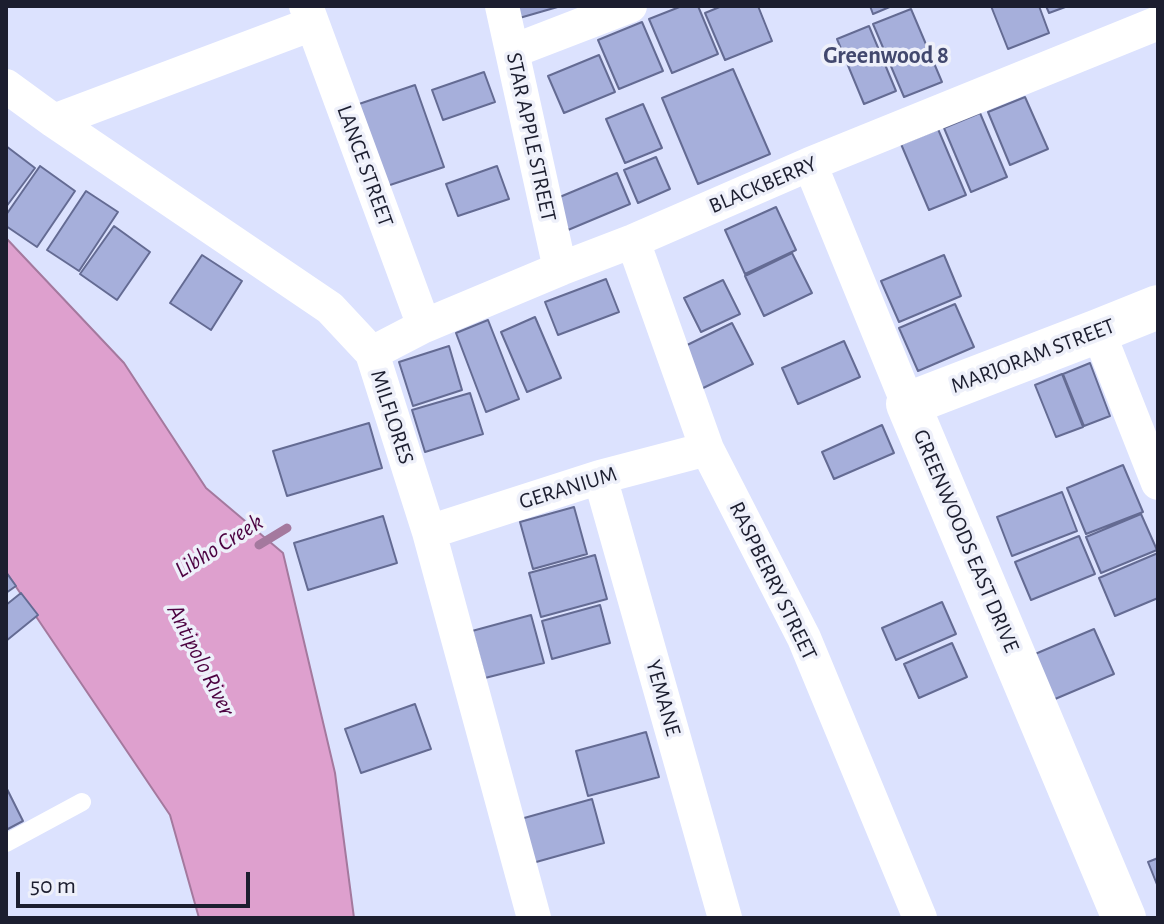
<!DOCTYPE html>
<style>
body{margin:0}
#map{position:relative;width:1164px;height:924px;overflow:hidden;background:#dce2fe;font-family:"Alegreya Sans",sans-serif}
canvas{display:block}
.frame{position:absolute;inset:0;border:8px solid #1c1e2f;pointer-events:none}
.scale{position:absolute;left:16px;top:872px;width:234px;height:36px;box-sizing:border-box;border:4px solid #1c1e2f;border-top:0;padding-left:10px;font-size:24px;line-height:28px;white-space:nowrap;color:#1c1e2f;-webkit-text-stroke:6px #eef0fa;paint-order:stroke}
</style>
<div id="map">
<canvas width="1164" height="924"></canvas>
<div class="frame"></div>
<div class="scale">50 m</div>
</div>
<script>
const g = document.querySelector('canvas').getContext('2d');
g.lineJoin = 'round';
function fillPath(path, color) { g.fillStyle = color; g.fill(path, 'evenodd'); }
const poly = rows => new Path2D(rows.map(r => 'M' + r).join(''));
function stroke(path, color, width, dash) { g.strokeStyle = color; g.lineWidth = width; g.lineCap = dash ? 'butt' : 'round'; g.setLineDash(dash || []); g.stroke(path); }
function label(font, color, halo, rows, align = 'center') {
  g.font = font + ' "Alegreya Sans",sans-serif'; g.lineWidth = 7; g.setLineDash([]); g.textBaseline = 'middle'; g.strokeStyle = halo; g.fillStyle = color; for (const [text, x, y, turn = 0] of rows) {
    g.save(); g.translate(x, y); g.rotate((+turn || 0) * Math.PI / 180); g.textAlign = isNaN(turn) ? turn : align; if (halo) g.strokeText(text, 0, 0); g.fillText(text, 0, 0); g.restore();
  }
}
const water = poly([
 [6,238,124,363,206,488,283,553,335,773,354,918,199,918,170,815,6,572,6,238]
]);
fillPath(water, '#dea0ce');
stroke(water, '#a4799e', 2);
stroke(poly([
 [259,545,287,528]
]), '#a4799e', 9);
const building = poly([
 [512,6,561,6,516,19,512,6],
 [682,6,698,6,718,54,672,73,649,19,682,6],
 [722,6,758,6,772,41,725,60,705,13,722,6],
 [870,6,892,6,873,14,870,6],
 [991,6,1039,6,1049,33,1008,49,991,6],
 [1046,6,1068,6,1049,13,1046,6],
 [911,9,942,82,904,97,873,24,911,9],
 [642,22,663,71,619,89,598,40,642,22],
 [869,26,896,91,864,104,837,39,869,26],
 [599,55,615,92,564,113,548,76,599,55],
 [733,69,770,154,698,184,662,98,733,69],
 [484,72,495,102,443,120,432,90,484,72],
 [415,85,444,167,384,187,356,105,415,85],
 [1025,97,1048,149,1010,165,988,112,1025,97],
 [643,104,662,148,625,163,606,119,643,104],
 [980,113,1007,177,971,192,944,128,980,113],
 [938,129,966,195,929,210,901,144,938,129],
 [6,146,35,168,6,207,6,146],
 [656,157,670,189,638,203,624,170,656,157],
 [40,166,75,191,37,247,6,226,6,215,40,166],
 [497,166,509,199,458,216,446,184,497,166],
 [617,173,630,204,568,230,555,199,617,173],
 [86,191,118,212,79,271,47,250,86,191],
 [776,207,796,250,745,274,725,230,776,207],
 [114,226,150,252,117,300,80,274,114,226],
 [792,253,812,293,764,316,745,276,792,253],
 [202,255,242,281,211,330,170,303,202,255],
 [944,255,961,296,899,322,881,281,944,255],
 [606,279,619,312,558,335,545,302,606,279],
 [723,280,740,314,701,332,684,298,723,280],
 [955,304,974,347,918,371,899,328,955,304],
 [535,317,561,378,527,392,501,332,535,317],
 [488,320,519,399,486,412,456,333,488,320],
 [732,323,753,364,699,390,679,349,732,323],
 [844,341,860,377,798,404,782,368,844,341],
 [449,346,462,390,413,406,399,362,449,346],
 [1090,363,1110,416,1084,426,1063,374,1090,363],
 [1062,374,1083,427,1056,437,1035,385,1062,374],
 [470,393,483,434,425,452,412,410,470,393],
 [369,423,382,468,287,496,273,451,369,423],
 [882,425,894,453,834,479,822,452,882,425],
 [1123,465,1143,512,1086,534,1067,488,1123,465],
 [1062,492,1077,531,1012,556,997,517,1062,492],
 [574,507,587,554,533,569,520,522,574,507],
 [1141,514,1157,550,1101,573,1086,537,1141,514],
 [383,516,397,563,308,590,294,543,383,516],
 [1079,536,1095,574,1031,600,1015,562,1079,536],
 [1158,553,1158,598,1115,616,1099,578,1158,553],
 [595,555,607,599,541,617,529,573,595,555],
 [6,572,16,586,6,593,6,572],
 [21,593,38,615,6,641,6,605,21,593],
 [942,602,956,634,896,660,882,628,942,602],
 [600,605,610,643,552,659,542,621,600,605],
 [531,615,544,663,485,678,472,631,531,615],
 [1094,629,1114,674,1048,702,1028,657,1094,629],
 [952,643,967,677,919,698,904,664,952,643],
 [415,704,431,749,361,773,345,729,415,704],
 [646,732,659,777,588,796,576,751,646,732],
 [6,787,23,821,6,830,6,787],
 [592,799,604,843,529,864,517,820,592,799],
 [1158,858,1158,887,1148,862,1158,858]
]);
fillPath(building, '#a6afdb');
stroke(building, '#646b93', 2);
stroke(poly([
 [6,843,82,802]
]), '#fff', 18);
stroke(poly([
 [306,6,424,326],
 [502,6,560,269],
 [513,51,630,6],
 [6,86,54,121,330,308,372,353,429,532,534,918],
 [54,121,312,24],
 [810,164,908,404],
 [633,241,707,449,804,638,920,918],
 [1098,331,1158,483],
 [372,353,424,326,560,269,633,241,810,164,1158,23],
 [600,477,725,918],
 [429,532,600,477,707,449]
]), '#fff', 34);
stroke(poly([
 [1124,918,908,404,1098,331,1158,307]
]), '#fff', 44);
label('22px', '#1c1e2f', '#eef0fa', [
 ["STAR APPLE STREET",531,137,78],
 ["LANCE STREET",365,166,70],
 ["BLACKBERRY",763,185,-23],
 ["MARJORAM STREET",1033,356,-21],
 ["MILFLORES",392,417,72],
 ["GERANIUM",568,488,-17],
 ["GREENWOODS EAST DRIVE",966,541,67],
 ["RASPBERRY STREET",773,581,64],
 ["YEMANE",663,698,74]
]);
label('bold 24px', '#42486e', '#eef0fa', [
 ["Greenwood 8",886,56]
]);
label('italic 24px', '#4c0241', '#eef0fa', [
 ["Libho Creek",219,546,-32],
 ["Antipolo River",201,660,63]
]);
</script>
